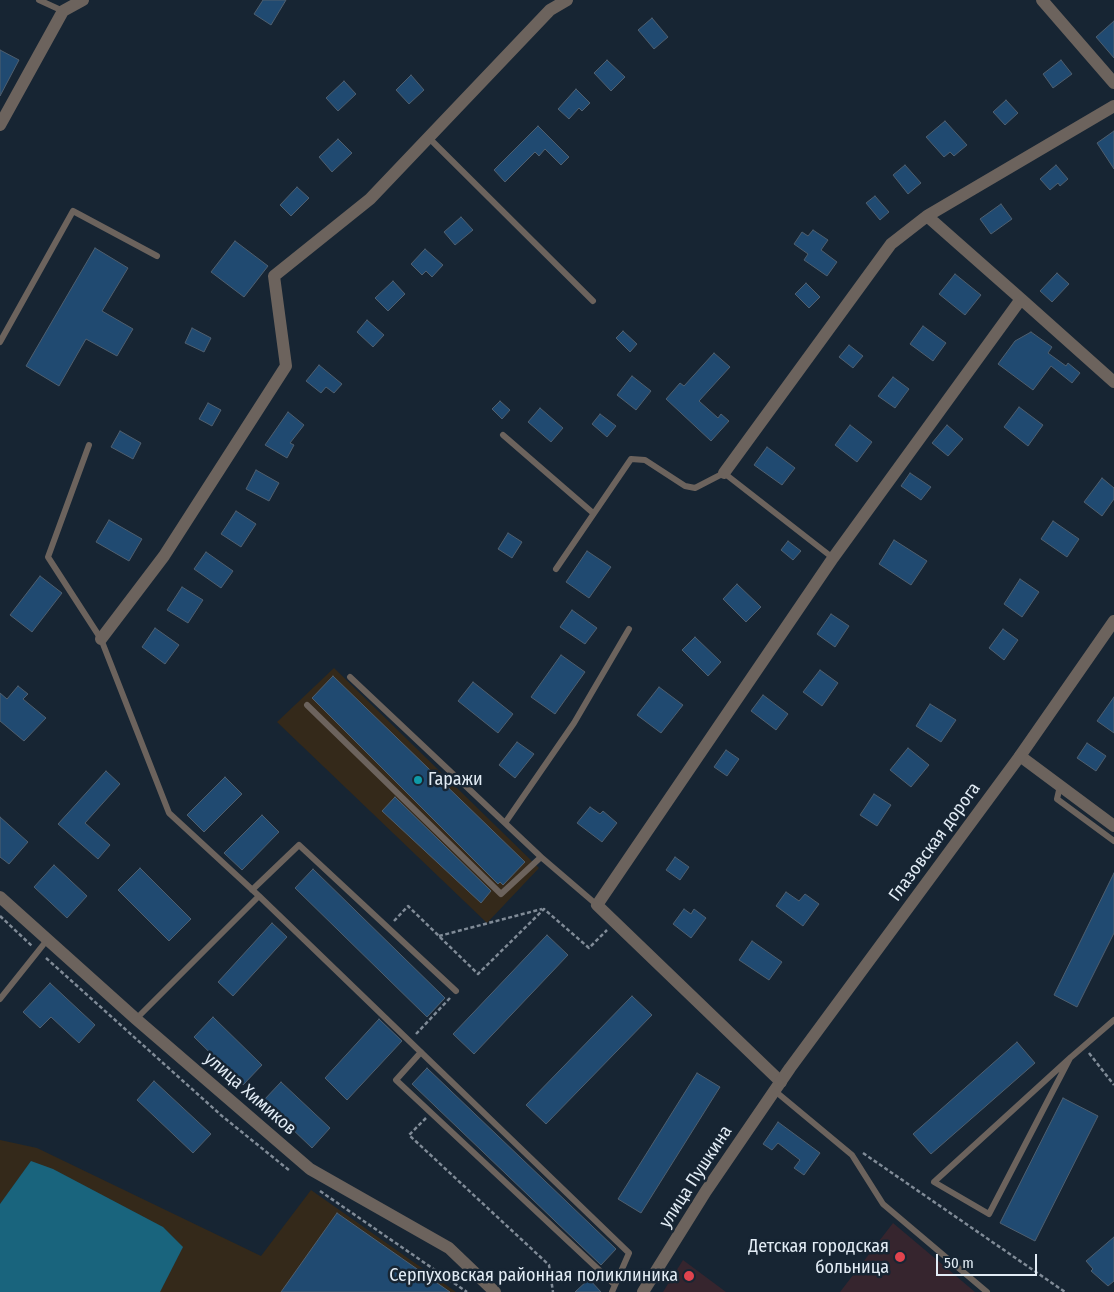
<!DOCTYPE html>
<meta charset="utf-8">
<style>
body{margin:0}
#map{position:relative;width:1114px;height:1292px;overflow:hidden;background:#172533;font-family:"Fira Sans Condensed",sans-serif}
canvas{display:block}
.scale{position:absolute;left:936px;top:1254px;width:101px;height:22px;box-sizing:border-box;border:2px solid #e2ecf5;border-top:0;padding-left:6px;font-size:15px;line-height:18px;white-space:nowrap;color:#e2ecf5;-webkit-text-stroke:4px #172533;paint-order:stroke}
</style>
<div id="map">
<canvas width="1114" height="1292"></canvas>
<div class="scale">50 m</div>
</div>
<script>
const g = document.querySelector('canvas').getContext('2d');
g.lineJoin = 'round';
function fillPath(path, color) { g.fillStyle = color; g.fill(path, 'evenodd'); }
const poly = rows => new Path2D(rows.map(r => 'M' + r).join(''));
function stroke(path, color, width, dash) { g.strokeStyle = color; g.lineWidth = width; g.lineCap = dash ? 'butt' : 'round'; g.setLineDash(dash || []); g.stroke(path); }
function label(font, color, halo, rows, align = 'center') {
  g.font = font + ' "Fira Sans Condensed",sans-serif'; g.lineWidth = 5; g.setLineDash([]); g.textBaseline = 'middle'; g.strokeStyle = halo; g.fillStyle = color; for (const [text, x, y, turn = 0] of rows) {
    g.save(); g.translate(x, y); g.rotate((+turn || 0) * Math.PI / 180); g.textAlign = isNaN(turn) ? turn : align; if (halo) g.strokeText(text, 0, 0); g.fillText(text, 0, 0); g.restore();
  }
}
fillPath(poly([
 [334,668,539,868,487,923,277,722],
 [0,1140,37,1148,261,1256,311,1190,456,1292,0,1292]
]), '#34291a');
fillPath(poly([
 [893,1223,975,1292,840,1292],
 [683,1260,726,1292,663,1292]
]), '#36252e');
fillPath(poly([
 [31,1161,53,1169,163,1227,183,1247,160,1292,0,1292,0,1204]
]), '#19647d');
const building = poly([
 [263,0,286,0,271,25,254,14,263,0],
 [652,18,668,37,654,49,638,30,652,18],
 [1114,21,1114,58,1096,37,1114,21],
 [0,50,19,60,0,96,0,50],
 [607,60,625,77,611,91,594,73,607,60],
 [1061,60,1072,74,1053,88,1043,74,1061,60],
 [411,75,424,90,409,104,396,90,411,75],
 [344,81,356,94,338,111,326,98,344,81],
 [576,89,590,103,582,111,579,108,569,119,558,109,576,89],
 [1006,100,1018,113,1005,125,993,112,1006,100],
 [945,121,967,145,954,156,950,152,944,157,926,137,945,121],
 [538,126,569,157,561,165,545,149,539,156,535,152,505,182,494,170,538,126],
 [1114,131,1114,169,1097,143,1114,131],
 [338,139,352,153,332,172,319,157,338,139],
 [905,165,921,183,908,194,893,175,905,165],
 [1056,165,1068,179,1060,186,1058,183,1050,190,1040,179,1056,165],
 [297,187,309,198,291,216,280,205,297,187],
 [875,196,889,212,880,220,866,203,875,196],
 [1001,204,1012,219,991,234,980,219,1001,204],
 [461,217,473,230,455,245,444,232,461,217],
 [813,230,828,240,821,250,837,262,827,276,804,260,808,254,794,244,802,232,808,236,813,230],
 [235,241,268,266,244,297,211,272,235,241],
 [95,248,128,268,102,311,133,329,117,356,86,339,59,386,26,366,95,248],
 [425,249,443,265,432,277,426,271,422,275,411,264,425,249],
 [1057,273,1069,284,1052,302,1040,291,1057,273],
 [955,274,981,295,965,315,939,294,955,274],
 [393,281,405,294,388,311,375,298,393,281],
 [806,283,820,297,809,308,795,294,806,283],
 [367,320,384,335,373,347,357,332,367,320],
 [923,326,946,343,933,361,910,344,923,326],
 [192,328,211,338,204,352,185,343,192,328],
 [623,331,637,344,630,352,616,338,623,331],
 [1031,332,1052,347,1048,353,1066,366,1068,363,1080,373,1072,383,1051,366,1033,390,998,364,1015,341,1031,332],
 [849,345,863,356,853,368,839,357,849,345],
 [714,353,730,367,699,401,718,418,721,414,729,421,711,441,666,399,680,383,684,386,714,353],
 [319,365,342,384,334,393,326,387,321,393,306,381,319,365],
 [632,376,651,391,636,410,617,395,632,376],
 [893,377,909,389,895,408,878,396,893,377],
 [500,401,510,410,502,419,492,409,500,401],
 [208,403,221,410,212,426,199,419,208,403],
 [1019,407,1043,425,1028,446,1004,427,1019,407],
 [540,408,563,428,551,442,528,422,540,408],
 [288,412,304,425,290,443,294,445,287,458,265,445,288,412],
 [600,414,616,426,607,437,592,424,600,414],
 [850,425,872,442,857,462,835,445,850,425],
 [947,425,963,439,948,456,932,443,947,425],
 [120,431,141,443,133,459,111,447,120,431],
 [767,447,795,468,782,485,754,465,767,447],
 [256,470,279,483,269,501,246,489,256,470],
 [910,473,931,487,921,500,901,486,910,473],
 [1102,478,1114,488,1114,499,1102,516,1084,502,1102,478],
 [236,511,256,524,241,547,221,534,236,511],
 [109,520,142,539,129,561,96,542,109,520],
 [1053,521,1079,539,1067,557,1041,539,1053,521],
 [508,533,522,542,512,558,498,549,508,533],
 [894,540,927,561,911,585,879,564,894,540],
 [788,541,801,551,793,560,781,550,788,541],
 [587,551,611,567,589,598,566,582,587,551],
 [206,552,233,571,221,588,194,569,206,552],
 [40,576,62,593,32,632,10,615,40,576],
 [1020,579,1039,592,1022,617,1004,604,1020,579],
 [737,584,761,607,746,622,723,599,737,584],
 [182,587,203,600,188,623,167,610,182,587],
 [572,610,597,628,585,644,560,627,572,610],
 [831,614,849,626,835,647,817,634,831,614],
 [155,628,179,645,165,664,142,647,155,628],
 [1003,629,1018,640,1004,660,989,648,1003,629],
 [695,637,721,662,708,676,682,650,695,637],
 [561,655,585,672,555,714,531,697,561,655],
 [820,670,838,683,822,706,803,692,820,670],
 [333,676,525,862,503,885,500,882,498,884,312,698,333,676],
 [473,682,513,714,498,733,458,701,473,682],
 [18,686,28,694,23,699,46,718,24,741,0,721,0,693,7,699,18,686],
 [659,687,683,705,661,733,637,715,659,687],
 [763,695,788,714,776,730,751,711,763,695],
 [1114,697,1114,733,1097,721,1114,697],
 [930,704,956,720,941,742,916,726,930,704],
 [517,742,534,754,515,778,499,765,517,742],
 [1087,743,1106,756,1096,771,1077,758,1087,743],
 [908,748,929,765,911,787,890,770,908,748],
 [726,750,739,759,727,776,714,767,726,750],
 [106,771,120,784,85,823,110,845,98,859,58,824,106,771],
 [225,777,242,794,204,832,187,815,225,777],
 [874,794,891,805,877,826,860,815,874,794],
 [395,797,491,891,481,903,382,811,395,797],
 [590,807,600,814,603,811,617,823,602,842,577,823,590,807],
 [262,815,279,832,242,870,224,853,262,815],
 [0,817,28,842,9,864,0,857,0,817],
 [675,857,689,867,680,880,666,870,675,857],
 [54,865,87,896,67,918,34,887,54,865],
 [140,868,191,919,169,941,118,890,140,868],
 [313,869,445,998,427,1017,295,888,313,869],
 [1114,873,1114,933,1077,1007,1054,995,1114,873],
 [786,892,799,901,805,894,819,904,803,926,776,906,786,892],
 [684,909,691,914,694,909,706,918,691,938,673,924,684,909],
 [272,923,287,937,233,996,218,982,272,923],
 [547,935,568,955,474,1054,453,1034,547,935],
 [752,941,782,962,769,980,739,960,752,941],
 [50,983,95,1025,79,1043,51,1017,40,1028,23,1012,50,983],
 [632,996,652,1015,546,1124,526,1105,632,996],
 [213,1017,262,1065,243,1085,194,1037,213,1017],
 [379,1019,402,1041,347,1100,325,1078,379,1019],
 [1017,1042,1035,1063,931,1154,913,1134,1017,1042],
 [427,1068,616,1249,601,1265,412,1084,427,1068],
 [697,1073,720,1087,641,1213,618,1199,697,1073],
 [154,1081,211,1134,193,1153,137,1100,154,1081],
 [281,1082,330,1128,312,1148,263,1101,281,1082],
 [1063,1098,1098,1116,1035,1241,1000,1223,1063,1098],
 [778,1122,820,1153,804,1175,794,1168,800,1160,778,1143,772,1150,763,1144,778,1122],
 [337,1213,450,1292,281,1292,337,1213],
 [1114,1237,1114,1281,1108,1286,1091,1271,1093,1269,1086,1261,1114,1237],
 [589,1279,601,1292,575,1292,589,1279]
]);
fillPath(building, '#204a71');
stroke(building, '#4f5f6f', 1);
stroke(poly([
 [0,916,32,946],
 [394,921,408,906,478,974,544,909,589,948,607,930],
 [439,936,542,909],
 [46,958,222,1116,290,1171],
 [416,1034,450,998],
 [1089,1053,1114,1085],
 [426,1118,409,1135,549,1265,553,1292],
 [863,1153,1065,1292],
 [320,1191,467,1292]
]), '#808b97', 2.5, [4, 2.5]);
stroke(poly([
 [39,0,63,11],
 [429,138,593,301],
 [0,342,73,211,157,256],
 [503,435,593,513],
 [89,445,48,557,101,639,169,813,259,896],
 [556,569,631,459,645,460,685,486,695,488,724,473,833,558],
 [350,677,541,857,597,905],
 [307,705,501,894,541,857],
 [1060,786,1057,799,1114,841],
 [505,823,574,723,629,629],
 [252,890,299,845,456,991],
 [0,999,47,940],
 [136,1019,259,896,629,1253,612,1292],
 [421,1052,396,1080,614,1284],
 [1070,1058,989,1214,934,1182,1070,1058,1114,1020],
 [775,1091,852,1155,883,1204,987,1292]
]), '#6c635d', 6);
stroke(poly([
 [1042,0,1114,83],
 [0,125,63,11,83,0],
 [1021,299,1114,382],
 [724,473,891,244,927,216,1114,106],
 [101,639,164,556,286,366,274,276,370,199,550,10,567,0],
 [1020,756,1114,826],
 [0,897,136,1019,310,1169,449,1248,495,1292],
 [781,1082,597,905,833,558,1021,299,927,216]
]), '#6c635d', 12);
stroke(poly([
 [643,1292,706,1191,790,1068,1020,756,1114,621]
]), '#6c635d', 12);
for (const [x, y, r, color] of [
 [418,780,5,"#0f9aa8"],
 [900,1257,6,"#e0444e"],
 [689,1276,6,"#e0444e"]
]) { const dot = new Path2D(); dot.arc(x, y, r, 0, 2 * Math.PI); g.fillStyle = color; g.fill(dot); stroke(dot, '#172533', 2); }
label('18px', '#e2ecf5', '#172533', [
 ["Гаражи",428,780,"left"],
 ["Детская городская",889,1247],
 ["больница",889,1268],
 ["Серпуховская районная поликлиника",678,1276]
], 'right');
label('18px', '#e2ecf5', '#172533', [
 ["Глазовская дорога",935,842,-54],
 ["улица Химиков",250,1094,41],
 ["улица Пушкина",696,1177,-57]
]);
</script>
